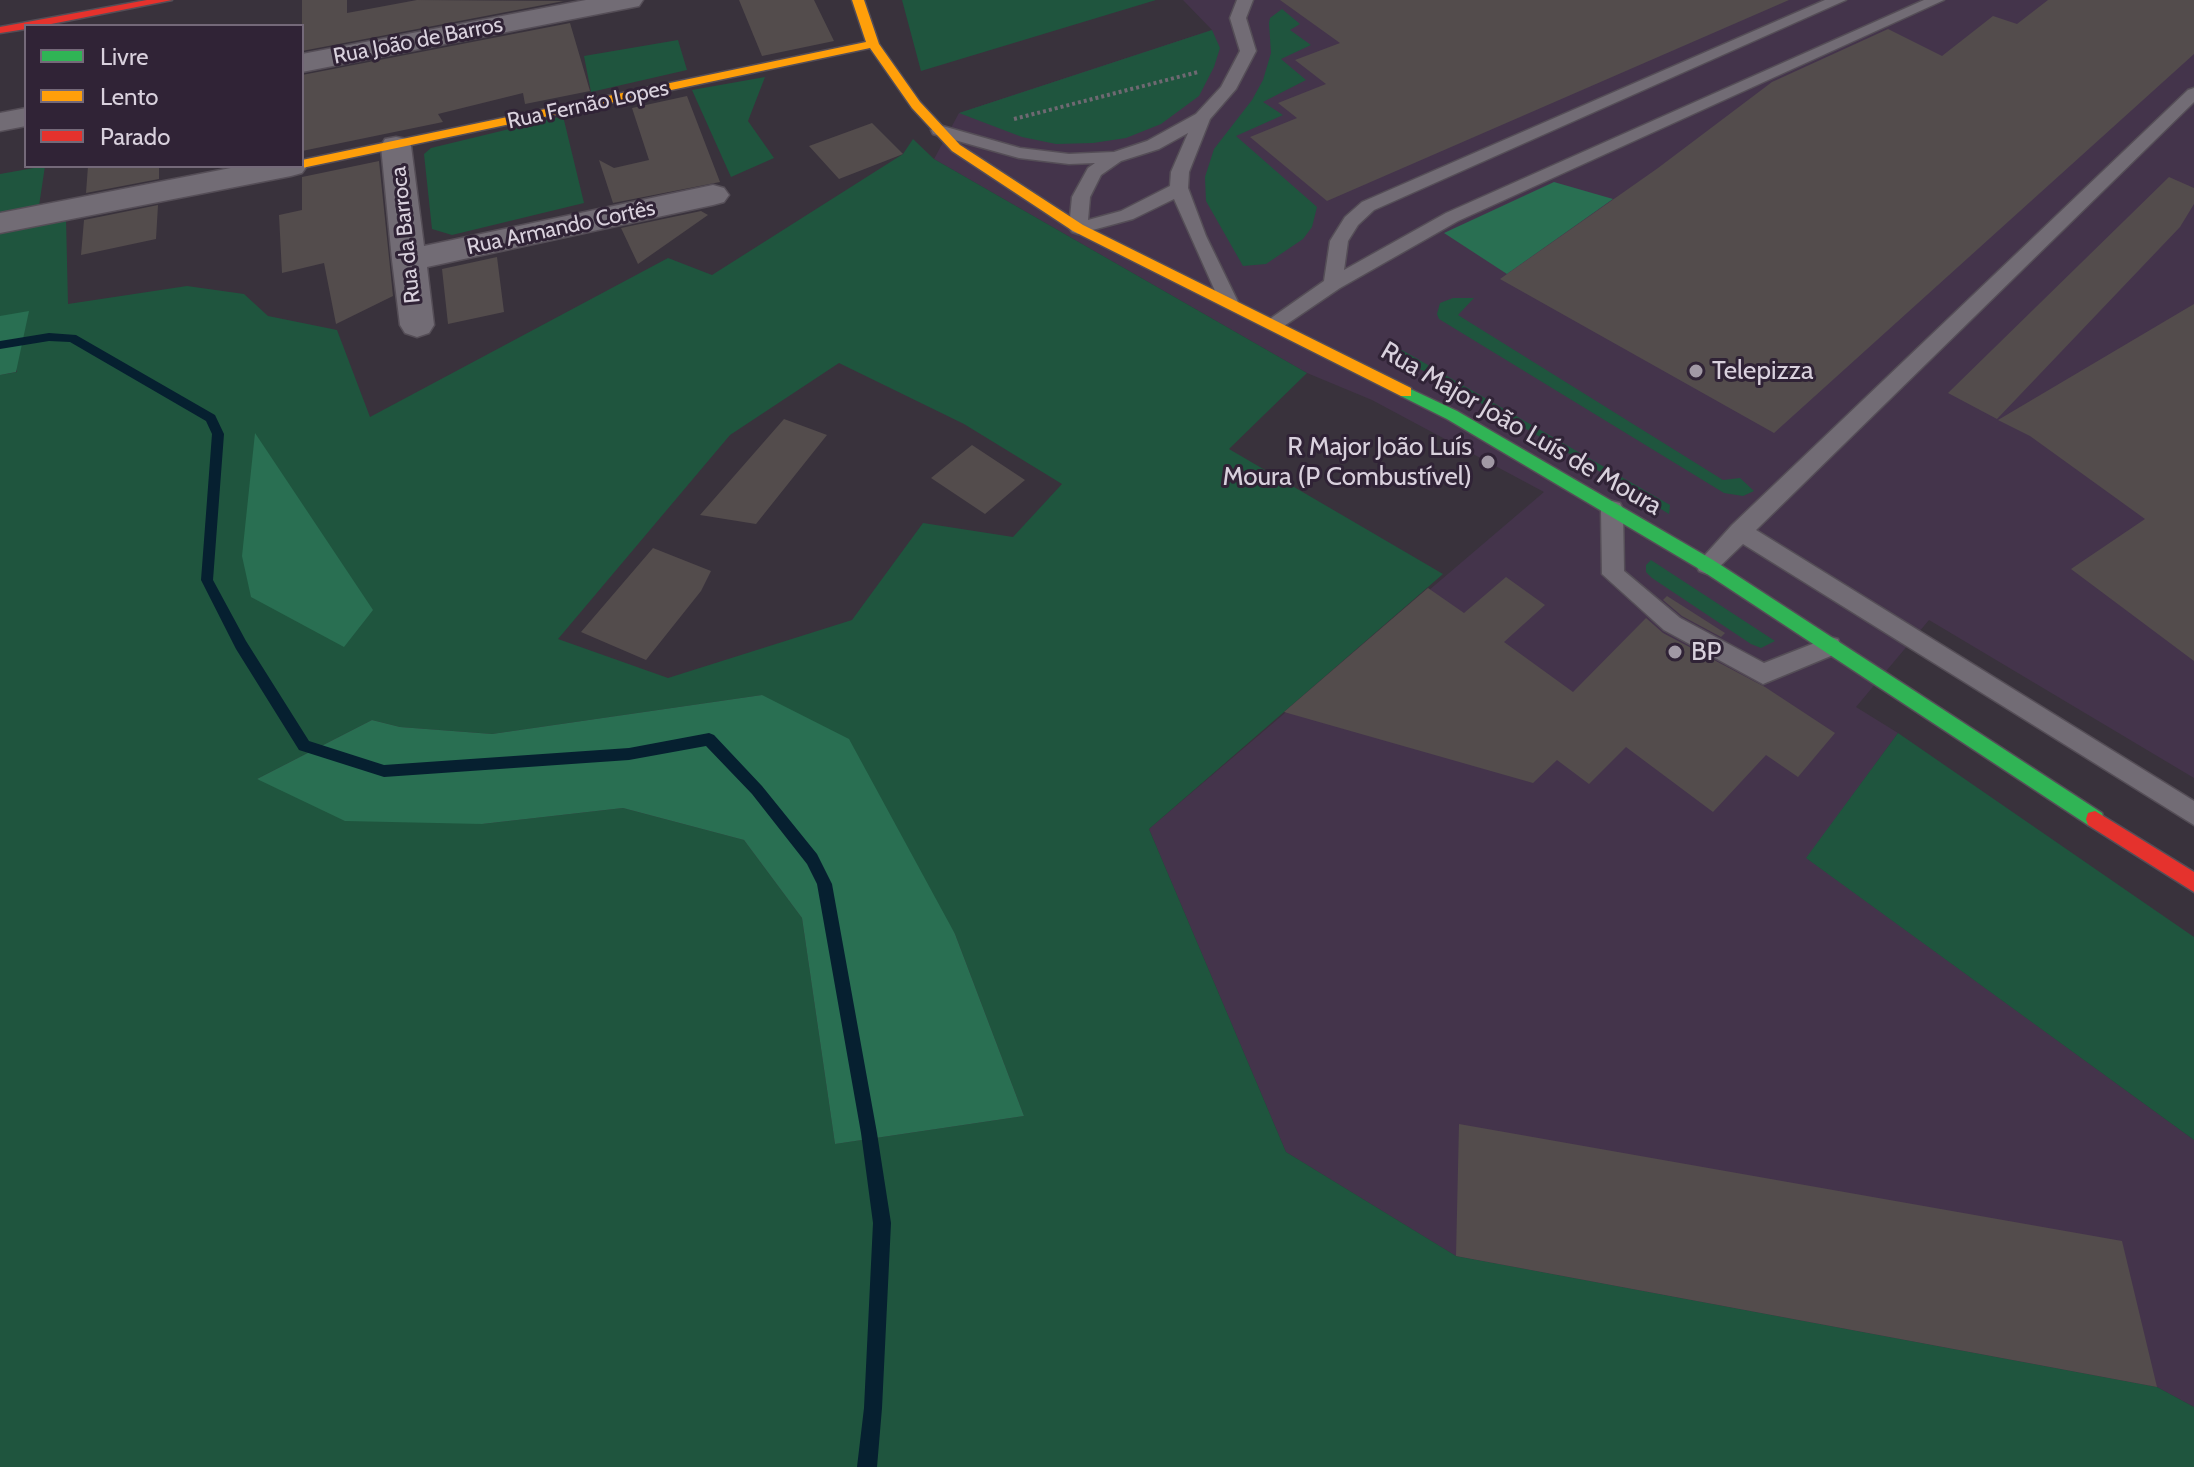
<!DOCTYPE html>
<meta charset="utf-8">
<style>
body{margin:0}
#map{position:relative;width:2194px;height:1467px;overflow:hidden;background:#39323c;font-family:Cabin,sans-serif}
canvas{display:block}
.legend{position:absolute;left:24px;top:24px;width:280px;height:144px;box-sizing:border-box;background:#302336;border:2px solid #746979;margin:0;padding:10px 14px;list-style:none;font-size:24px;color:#d9d1dd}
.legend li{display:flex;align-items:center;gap:16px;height:40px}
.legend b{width:40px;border:2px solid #746979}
</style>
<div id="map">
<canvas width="2194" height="1467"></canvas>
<ul class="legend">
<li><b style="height:10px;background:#30b455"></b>Livre</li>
<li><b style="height:10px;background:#ff9f0a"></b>Lento</li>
<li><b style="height:10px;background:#e5322d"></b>Parado</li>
</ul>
</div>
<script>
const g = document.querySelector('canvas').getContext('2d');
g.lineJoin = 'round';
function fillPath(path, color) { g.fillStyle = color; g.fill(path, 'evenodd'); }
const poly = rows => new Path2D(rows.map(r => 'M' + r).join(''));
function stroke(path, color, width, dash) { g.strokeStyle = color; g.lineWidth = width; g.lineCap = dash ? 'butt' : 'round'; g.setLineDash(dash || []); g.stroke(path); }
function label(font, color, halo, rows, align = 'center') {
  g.font = font + ' Cabin,sans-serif'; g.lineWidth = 6; g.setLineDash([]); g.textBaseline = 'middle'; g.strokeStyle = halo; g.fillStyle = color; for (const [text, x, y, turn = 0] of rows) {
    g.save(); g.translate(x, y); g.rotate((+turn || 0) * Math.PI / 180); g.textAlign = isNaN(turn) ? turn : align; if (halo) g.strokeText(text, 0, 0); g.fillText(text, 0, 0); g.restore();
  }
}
fillPath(poly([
 [1183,0,2194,0,2194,778,1929,620,1856,707,1898,733,1807,858,2194,1140,2194,1407,2157,1387,1456,1256,1286,1152,1149,829,1544,492,1372,400,1307,373,934,159,959,113,1212,30]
]), '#44344b');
fillPath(poly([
 [902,0,1156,0,921,71],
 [1282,9,1300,24,1290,30,1311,45,1281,59,1306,80,1263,102,1283,115,1236,136,1317,207,1312,227,1303,239,1266,264,1243,266,1206,201,1205,177,1214,149,1252,100,1263,80,1271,53,1269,23,1270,18],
 [1212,30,1220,48,1214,67,1199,96,1161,124,1126,138,1093,143,1056,144,1022,137,959,113],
 [678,40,687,70,591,92,584,56],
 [765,77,748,121,774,158,731,177,692,90],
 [563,116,584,203,452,235,432,229,424,154,431,148],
 [913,139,934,159,1307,373,1229,449,1443,574,1149,829,1286,1152,1456,1256,2157,1387,2194,1407,2194,1467,0,1467,0,375,17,372,0,316,0,232,66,218,68,304,187,286,244,294,268,316,337,330,370,417,668,258,712,275,903,154],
 [839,363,964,424,1062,484,1013,537,923,523,852,620,668,678,558,639,730,435],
 [762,695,955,934,1024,1116,835,1144,802,918,744,840,623,808,482,824,257,779,372,720,400,727,492,734],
 [45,166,39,206,0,214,0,174],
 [1453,298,1474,298,1458,315,1723,480,1740,478,1754,491,1743,496,1724,493,1439,319,1437,314,1440,303],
 [1402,350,1670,505,1669,514,1589,465,1430,374,1390,355,1391,351],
 [1651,560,1775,641,1761,648,1751,644,1652,578,1646,572,1646,565],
 [1898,733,2194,937,2194,1140,1806,858]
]), '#1f553e');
fillPath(poly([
 [1554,182,1613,199,1507,274,1444,233],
 [29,311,16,372,0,375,0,316],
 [255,433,373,610,344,647,251,597,242,556],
 [762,695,849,739,955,934,1024,1116,835,1144,802,918,744,840,623,808,482,824,345,821,257,779,372,720,400,727,492,734]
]), '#296f52');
fillPath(poly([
 [49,333,76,335,215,415,224,434,213,580,246,641,309,741,384,765,629,748,709,733,714,735,762,786,817,854,832,884,877,1133,891,1223,882,1408,877,1467,857,1467,864,1408,873,1223,861,1133,817,884,807,864,752,794,706,746,629,760,384,777,299,750,236,649,201,580,212,434,206,421,70,342,49,341,0,349,0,341,49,333]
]), '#062030');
fillPath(poly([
 [302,0,347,0,347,13,417,0,564,1,302,51],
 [739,0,814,0,834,41,762,56],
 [1280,0,1789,0,1327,201,1250,137,1297,118,1278,103,1326,84,1295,60,1340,43],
 [2048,0,2194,0,2194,54,1774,433,1500,279,1658,168,1772,82,1888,29,1942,56,1993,16,2017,24],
 [570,23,590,91,525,104,523,93,438,114,443,122,302,151,302,75],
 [687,96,720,182,613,203,599,160,614,168,649,160,632,108],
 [872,123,903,154,839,179,809,146],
 [379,161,393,296,336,324,324,263,282,273,279,215,302,210,302,177],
 [88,166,159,166,159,179,86,193],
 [2169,177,2194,188,2194,204,2180,227,1997,419,1948,393],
 [158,205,156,239,81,255,84,220],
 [701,211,708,215,638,264,621,228],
 [497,257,504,312,448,324,442,269],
 [2194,304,2194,661,2071,569,2145,519,2030,436,1998,420],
 [784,419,827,435,756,524,700,515],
 [972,445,1025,480,985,514,931,478],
 [653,548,711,571,701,591,646,660,581,632],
 [1506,577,1545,605,1504,642,1573,692,1646,618,1663,633,1765,687,1835,733,1798,777,1766,755,1713,812,1626,747,1589,784,1557,760,1533,783,1284,712,1428,588,1464,613],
 [1667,596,1725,633,1721,637,1682,616,1663,600],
 [1459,1124,2122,1241,2157,1387,1456,1256]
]), '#534c4c');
const lane = poly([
 [1237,0,1253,0,1246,18,1256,51,1236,89,1210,119,1189,172,1188,188,1206,236,1238,302,1236,306,1229,308,1220,302,1174,199,1133,219,1078,234,1072,232,1069,228,1072,197,1088,168,1095,163,1069,164,1019,158,933,134,931,130,939,125,1020,148,1069,154,1114,152,1147,141,1196,114,1221,87,1240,51,1230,18,1237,0],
 [1188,133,1171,172,1170,186,1121,211,1088,220,1090,197,1101,175,1121,161,1159,149,1188,133],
 [1825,0,1846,0,1374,210,1358,225,1348,241,1344,270,1446,213,1924,0,1944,0,1458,221,1340,288,1281,328,1267,328,1264,323,1324,281,1330,241,1345,217,1362,202,1825,0],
 [2194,88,2194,102,1756,530,2194,801,2194,825,1743,544,1715,571,1707,574,1699,571,1696,565,1732,525,2188,90,2194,88],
 [1612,501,1620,503,1623,509,1624,571,1680,618,1764,663,1830,637,1838,639,1841,646,1838,653,1763,684,1664,630,1602,574,1601,509,1604,503,1612,501]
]);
const street = poly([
 [586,0,643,0,639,6,629,8,302,72,302,54,586,0],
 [26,108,26,126,0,131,0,113,26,108],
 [396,137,407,139,411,146,424,246,713,185,724,188,729,195,724,202,713,205,427,267,434,325,429,333,417,337,405,333,400,325,392,260,381,146,385,139,396,137],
 [302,159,307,166,302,173,291,176,0,233,0,213,241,166,302,166,302,159]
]);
const fast = poly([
 [1406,387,1457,411,1713,560,2102,813,2104,819,2102,825,2095,827,2088,825,1701,570,1447,419,1401,396,1401,388,1406,387]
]);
const slow = poly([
 [852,0,864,0,879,44,920,102,960,145,1083,225,1411,388,1411,396,1401,396,1073,231,952,151,912,108,870,48,302,168,297,166,302,166,302,160,866,42,852,0]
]);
const jam = poly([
 [147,0,172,0,41,26,26,26,26,29,0,33,0,27,147,0],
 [2095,811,2194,872,2194,892,2088,825,2086,819,2088,813,2095,811]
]);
stroke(lane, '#554e57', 3);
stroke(street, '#554e57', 3);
stroke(fast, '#554e57', 3);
stroke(slow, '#554e57', 3);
stroke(jam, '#554e57', 3);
stroke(poly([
 [1014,119,1198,72]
]), '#6f6972', 4, [3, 3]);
fillPath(lane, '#726c75');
fillPath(street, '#726c75');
fillPath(fast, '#30b455');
fillPath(slow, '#ff9f0a');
fillPath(jam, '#e5322d');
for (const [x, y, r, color] of [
 [1696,371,8,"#a199a5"],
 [1488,462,8,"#a199a5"],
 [1675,652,8,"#a199a5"]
]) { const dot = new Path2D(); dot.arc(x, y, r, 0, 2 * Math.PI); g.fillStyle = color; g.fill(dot); stroke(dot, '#302336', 3); }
label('22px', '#d9d1dd', '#302336', [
 ["Rua João de Barros",418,41,-11],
 ["Rua Fernão Lopes",588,105,-12],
 ["Rua Armando Cortês",561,228,-12],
 ["Rua da Barroca",406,235,-96]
]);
label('26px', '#d9d1dd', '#302336', [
 ["Telepizza",1712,371],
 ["R Major João Luís",1472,447,"right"],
 ["Moura (P Combustível)",1472,477,"right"],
 ["BP",1691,652]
], 'left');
label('26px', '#d9d1dd', '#302336', [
 ["Rua Major João Luís de Moura",1521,429,30]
]);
</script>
